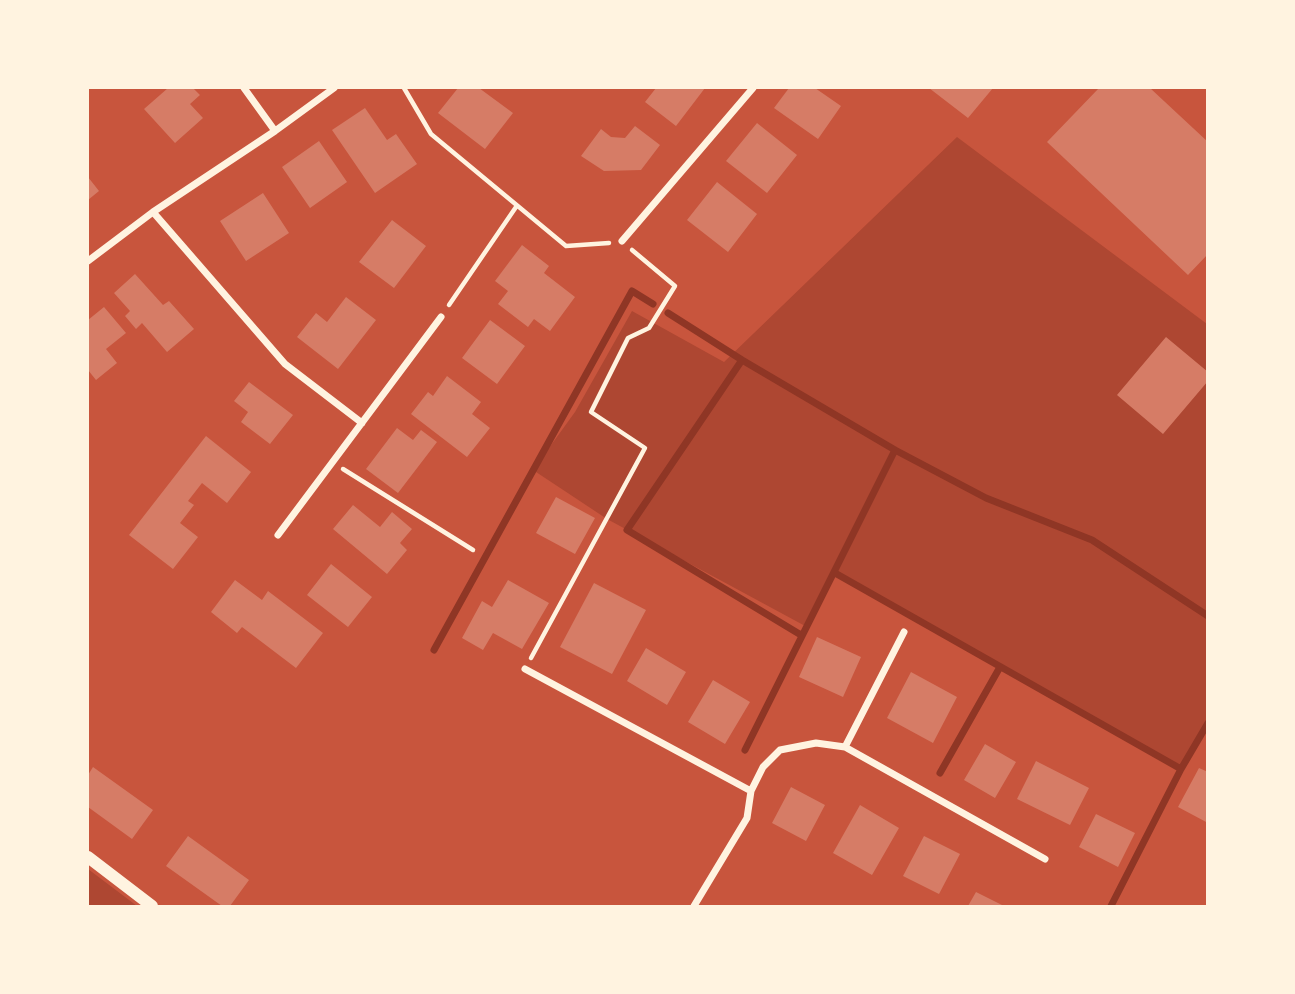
<!DOCTYPE html>
<style>
body{margin:0}
#map{position:relative;width:1295px;height:994px;overflow:hidden;background:#c8553d;font-family:"Roboto Condensed",sans-serif}
canvas{display:block}
.frame{position:absolute;inset:0;border:89px solid #fff3e0;pointer-events:none}
</style>
<div id="map">
<canvas width="1295" height="994"></canvas>
<div class="frame"></div>
</div>
<script>
const g = document.querySelector('canvas').getContext('2d');
g.lineJoin = 'round';
function fillPath(path, color) { g.fillStyle = color; g.fill(path, 'evenodd'); }
const poly = rows => new Path2D(rows.map(r => 'M' + r).join(''));
function stroke(path, color, width, dash) { g.strokeStyle = color; g.lineWidth = width; g.lineCap = dash ? 'butt' : 'round'; g.setLineDash(dash || []); g.stroke(path); }
fillPath(poly([
 [957,137,1207,324,1207,725,1181,769,835,573,807,627,607,519,533,470,575,412,632,311,724,362],
 [88,869,137,906,88,906]
]), '#ae4732');
stroke(poly([
 [668,313,742,360,895,450,986,498,1092,540,1208,616],
 [742,360,627,530,801,635],
 [835,573,1181,769],
 [434,650,632,291,653,304],
 [745,750,895,450],
 [940,773,1000,667],
 [1111,906,1181,769,1208,723]
]), '#8f3625', 7);
fillPath(poly([
 [168,88,193,88,200,95,190,104,203,118,175,143,144,109],
 [458,88,479,88,513,113,485,149,438,113],
 [656,88,705,88,676,126,645,102],
 [789,88,815,88,841,106,818,139,774,108],
 [929,88,993,88,968,118],
 [1099,88,1150,88,1208,142,1208,254,1188,275,1047,142],
 [365,108,387,140,396,134,417,164,375,193,332,130],
 [757,123,797,155,767,193,726,161],
 [635,126,660,145,641,170,604,171,581,156,601,129,611,137,625,138],
 [319,141,347,182,310,208,282,167],
 [88,177,99,191,88,200],
 [717,182,757,214,728,252,687,220],
 [263,193,289,233,246,261,220,221],
 [392,220,426,246,394,288,359,262],
 [522,245,549,266,544,273,575,297,550,331,534,319,528,327,498,304,508,291,495,281],
 [135,274,163,305,169,301,194,329,167,352,142,323,136,329,125,316,130,311,114,293],
 [346,297,376,320,338,369,297,337,316,313,327,322],
 [104,307,126,333,106,349,117,363,96,380,88,370,88,320],
 [490,320,525,346,497,384,462,358],
 [1166,337,1208,372,1208,381,1163,434,1117,395],
 [447,376,481,402,472,414,490,428,467,457,411,414,428,392,433,396],
 [249,382,293,415,270,444,241,422,248,412,234,401],
 [397,428,413,440,421,430,437,442,398,493,366,469],
 [206,436,251,472,227,503,202,483,188,501,194,505,180,523,198,537,173,569,129,535],
 [556,497,595,518,575,554,536,533],
 [353,505,380,527,392,512,412,529,400,543,407,550,387,574,333,529],
 [331,564,372,597,348,627,307,595],
 [235,580,262,600,268,591,323,633,296,668,242,627,237,633,211,612],
 [508,580,549,603,522,649,493,633,483,650,462,638,482,601,492,607],
 [594,583,646,610,612,674,560,647],
 [817,637,861,657,843,697,799,677],
 [646,648,686,672,667,705,627,681],
 [911,672,957,697,933,743,887,718],
 [713,680,750,702,725,744,688,722],
 [985,744,1016,762,995,798,964,780],
 [1036,761,1089,788,1070,825,1017,799],
 [93,767,153,810,132,839,88,807,88,775],
 [1199,768,1208,772,1208,823,1178,807],
 [791,787,825,805,806,841,772,823],
 [860,805,899,828,872,875,833,853],
 [1096,814,1135,833,1118,867,1079,847],
 [188,836,249,880,230,906,222,906,166,866],
 [924,836,960,854,939,894,903,876],
 [976,892,1004,906,968,906]
]), '#d67c66');
stroke(poly([
 [404,88,431,134,566,246,609,243],
 [449,305,516,207],
 [343,469,473,550],
 [531,658,645,448,591,412,628,338,649,328,675,286,632,250]
]), '#fff3e0', 4.5);
stroke(poly([
 [244,88,275,131],
 [153,212,285,364,362,423],
 [622,241,753,88],
 [88,261,153,212,275,131,334,88],
 [278,535,441,317],
 [525,669,751,791],
 [845,747,1045,859],
 [694,906,747,818,751,791,763,767,780,750,816,743,845,747,904,632]
]), '#fff3e0', 7);
stroke(poly([
 [88,857,152,906]
]), '#fff3e0', 12);
</script>
